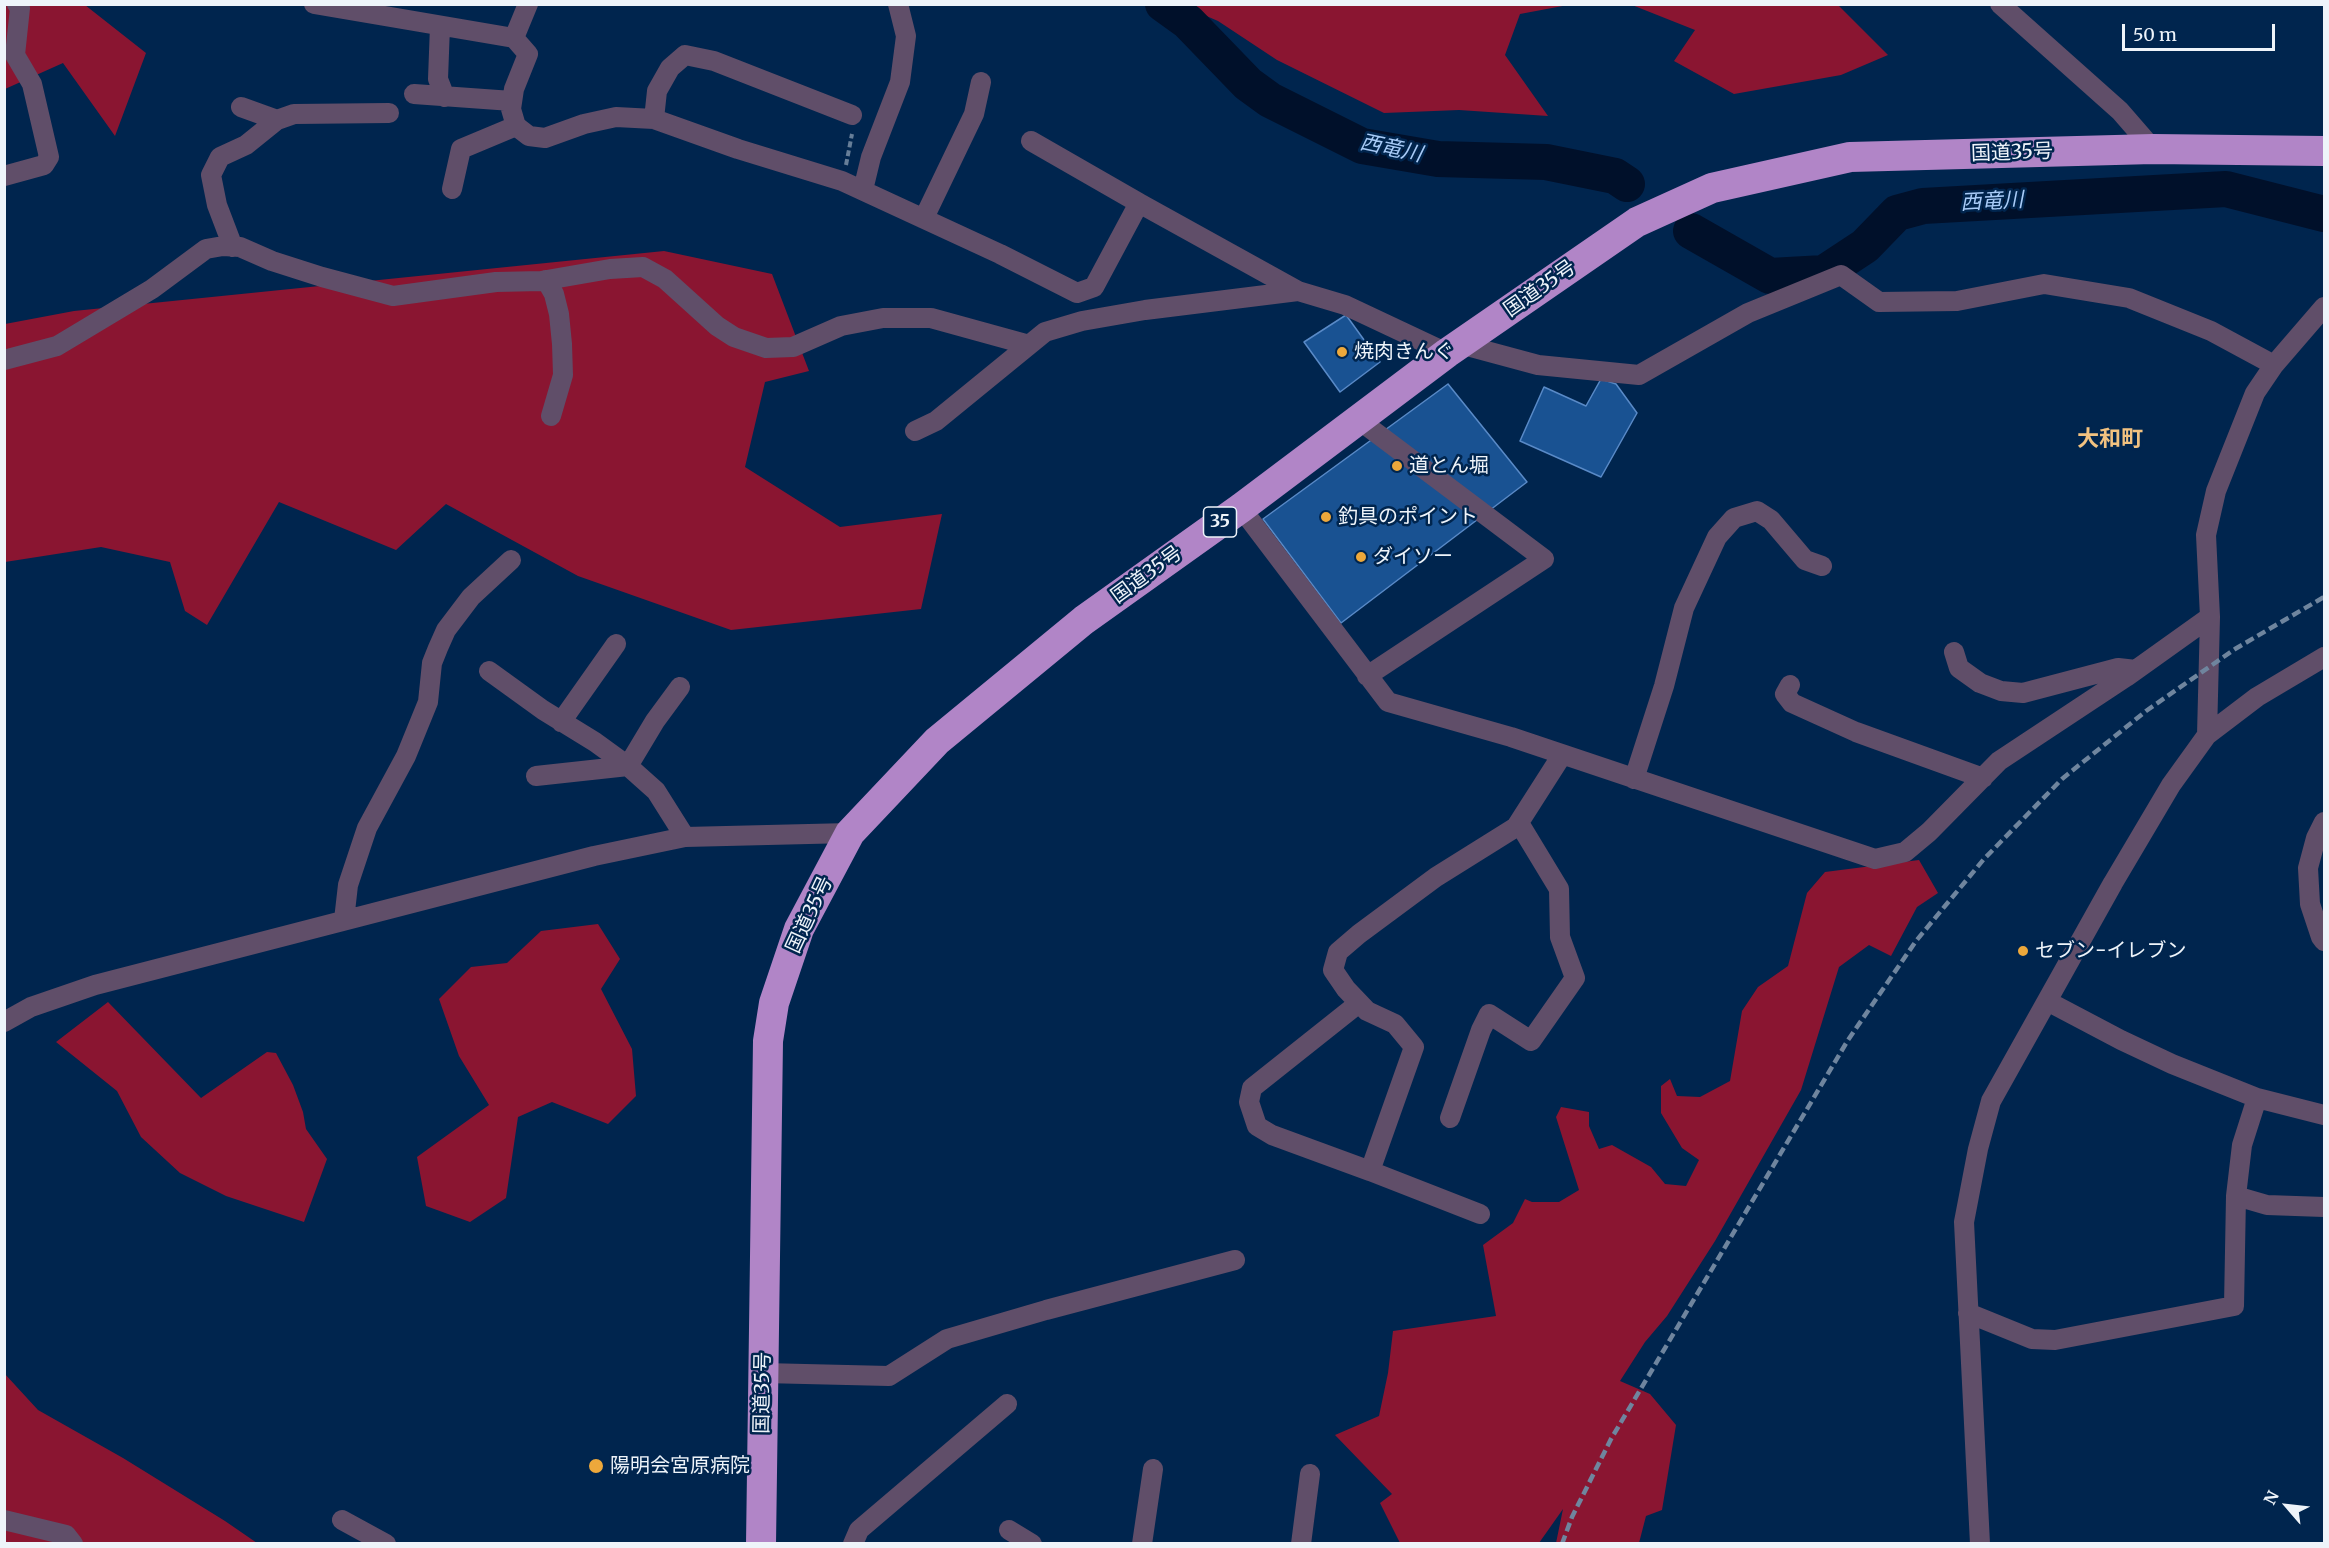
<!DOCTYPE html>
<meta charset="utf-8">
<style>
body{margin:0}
#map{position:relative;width:2329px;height:1548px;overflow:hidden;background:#00254e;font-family:Merriweather,serif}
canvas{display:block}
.frame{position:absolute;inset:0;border:6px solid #eef4fa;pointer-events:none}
.north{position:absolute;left:2257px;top:1476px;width:60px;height:60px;-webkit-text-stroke:4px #00254e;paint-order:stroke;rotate:298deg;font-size:16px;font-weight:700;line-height:24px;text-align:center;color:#eef4fa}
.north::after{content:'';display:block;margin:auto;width:21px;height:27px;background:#eef4fa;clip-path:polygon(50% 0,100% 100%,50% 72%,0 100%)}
.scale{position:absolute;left:2122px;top:24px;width:153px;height:27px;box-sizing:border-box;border:3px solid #eef4fa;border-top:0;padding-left:8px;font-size:18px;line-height:21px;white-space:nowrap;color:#eef4fa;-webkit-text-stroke:4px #00254e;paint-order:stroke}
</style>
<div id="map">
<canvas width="2329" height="1548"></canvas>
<div class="frame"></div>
<div class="north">N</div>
<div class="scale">50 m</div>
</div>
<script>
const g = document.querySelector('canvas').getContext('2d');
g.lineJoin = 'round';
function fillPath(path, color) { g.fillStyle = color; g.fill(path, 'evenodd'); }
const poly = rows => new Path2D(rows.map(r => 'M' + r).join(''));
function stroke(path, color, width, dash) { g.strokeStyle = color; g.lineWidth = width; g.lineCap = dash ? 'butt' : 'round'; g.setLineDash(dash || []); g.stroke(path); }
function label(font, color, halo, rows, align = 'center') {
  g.font = font + ' Merriweather,"Noto Sans JP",serif'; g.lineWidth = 5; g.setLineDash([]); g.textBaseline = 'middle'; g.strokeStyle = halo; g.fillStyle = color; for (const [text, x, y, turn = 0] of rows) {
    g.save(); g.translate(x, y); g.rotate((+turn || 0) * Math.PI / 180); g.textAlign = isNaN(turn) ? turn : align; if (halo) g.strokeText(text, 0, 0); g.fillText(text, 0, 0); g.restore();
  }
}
fillPath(poly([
 [5,5,85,5,146,53,115,136,63,63,5,89],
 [1181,5,1568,5,1520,14,1505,55,1548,116,1459,110,1384,113,1277,60,1218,21],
 [1632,5,1838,5,1888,55,1841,75,1734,94,1674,61,1695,30],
 [664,251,772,274,809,371,765,382,745,467,840,527,942,514,921,609,731,630,578,576,446,504,396,550,279,502,207,625,185,611,170,562,101,547,5,562,5,324,74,311],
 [1919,860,1938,893,1917,907,1891,956,1869,945,1839,967,1801,1090,1715,1241,1667,1316,1645,1342,1620,1381,1650,1394,1676,1425,1662,1510,1646,1516,1639,1543,1556,1543,1563,1509,1539,1543,1400,1543,1380,1503,1392,1494,1335,1435,1379,1416,1388,1373,1393,1331,1496,1316,1483,1245,1513,1223,1525,1199,1532,1202,1559,1202,1579,1190,1556,1117,1561,1107,1589,1112,1589,1126,1599,1149,1612,1145,1651,1167,1665,1184,1686,1186,1699,1160,1682,1148,1661,1113,1661,1086,1670,1079,1677,1096,1700,1097,1730,1081,1742,1011,1758,987,1788,966,1807,893,1825,872],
 [598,924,620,959,601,989,632,1049,636,1096,608,1124,552,1102,518,1117,506,1198,470,1222,426,1206,417,1157,489,1105,459,1056,439,999,471,967,507,963,541,931],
 [108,1002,201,1098,267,1052,276,1053,293,1085,303,1112,306,1129,327,1159,304,1222,226,1196,180,1173,141,1137,117,1091,56,1042],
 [4,1373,38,1410,123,1458,225,1521,257,1543,5,1543]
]), '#8a1531');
stroke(poly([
 [1163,4,1188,22,1248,84,1270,100,1362,146,1438,159,1546,162,1615,176,1627,184],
 [1691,231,1770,276,1824,273,1865,246,1897,213,1923,206,2226,189,2324,214]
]), '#00102a', 36);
const building = poly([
 [1346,315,1380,362,1340,392,1304,342,1346,315],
 [1601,379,1616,384,1637,413,1601,477,1520,441,1544,387,1586,406,1601,379],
 [1448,384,1527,482,1341,623,1263,519,1448,384]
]);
fillPath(building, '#195292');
stroke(building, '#598ac7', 1.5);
stroke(poly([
 [846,165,852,134]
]), '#667e98', 4, [6, 3]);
stroke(poly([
 [314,4,514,38],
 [528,4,514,38,528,54,514,89,511,109,516,126,529,136,545,138,584,124,616,117,654,119,738,149,842,181,1000,254,1077,293,1094,287,1139,203,1298,291,1345,305,1447,353],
 [2000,4,2120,111,2153,149],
 [440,26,438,79,445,97],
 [414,94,512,101],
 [241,107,277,120],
 [654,119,657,91,670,68,685,55,714,61,852,115],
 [1031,141,1139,203],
 [4,176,44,165,49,157,32,84,15,55,20,8,17,4],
 [452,189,461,149,516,126],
 [863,190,871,157,900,82,906,36,898,4],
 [924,218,974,114,981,82],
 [233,247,217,205,211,175,220,157,246,145,277,120,294,114,389,113],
 [546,280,554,294,559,314,562,344,563,375,551,416],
 [1460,344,1538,365,1639,375,1748,313,1841,275,1879,302,1957,301,2044,284,2129,298,2211,331,2274,365],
 [4,360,57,346,152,289,206,249,223,246,240,247,272,261,322,277,393,296,496,282,541,281,610,269,643,267,665,279,717,326,734,337,766,348,793,347,841,326,883,318,931,318,1029,345],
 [1359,420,1544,559,1367,676],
 [915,431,936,421,1045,332,1082,321,1145,310,1298,291],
 [1241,508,1388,702,1511,737,1875,859,1905,852,1929,832,1999,761,2126,677,2210,617],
 [1954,652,1959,668,1980,683,2001,691,2023,693,2118,668,2136,670],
 [489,671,543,710,595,742,628,766,656,791,685,837],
 [1790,685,1785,694,1792,703,1856,732,1983,778],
 [561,722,616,644],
 [2207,735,2210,617,2206,535,2216,491,2255,393,2274,365,2324,307],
 [536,776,628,766,655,721,680,687],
 [1634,779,1664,686,1684,608,1717,537,1734,518,1757,511,1771,520,1805,560,1822,566],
 [2324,822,2316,838,2308,868,2310,904,2321,937,2324,941],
 [344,920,348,885,367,828,406,756,428,702,432,663,438,648,446,630,471,597,511,560],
 [2047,1001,2121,1040,2172,1064,2257,1098,2324,1115],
 [1359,1003,1252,1088,1249,1102,1257,1126,1272,1135,1370,1171],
 [4,1022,31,1007,95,985,594,856,685,837,850,833],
 [1450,1118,1481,1030,1489,1014,1531,1041,1575,978,1560,937,1559,889,1519,823],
 [2236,1196,2242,1145,2257,1098],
 [1480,1214,1370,1171,1414,1047,1395,1024,1367,1011,1346,989,1333,970,1338,952,1359,934,1436,877,1516,827,1562,755],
 [1968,1313,2032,1339,2055,1340,2234,1306,2236,1196,2267,1205,2324,1207],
 [763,1373,889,1376,947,1339,1046,1310,1235,1260],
 [4,1520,66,1535,73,1544],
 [342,1520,386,1544],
 [1009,1530,1032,1544],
 [853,1544,859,1530,1007,1404],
 [1142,1544,1153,1469],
 [1301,1544,1310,1474],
 [1980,1544,1964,1222,1978,1149,1991,1101,2113,883,2171,785,2207,735,2257,697,2324,657]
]), '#604e69', 20);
stroke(poly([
 [761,1544,768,1041,774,1003,799,929,850,833,937,741,1084,620,1241,508,1447,353,1637,222,1712,188,1850,157,2153,149,2324,151]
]), '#b185c7', 30);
stroke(poly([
 [1562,1544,1572,1517,1611,1439,1848,1040,1916,941,1984,859,2062,779,2146,711,2235,649,2324,597]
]), '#6f859e', 4.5, [9, 4.5]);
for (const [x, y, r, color] of [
 [1342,352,6,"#eda83b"],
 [1397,466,6,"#eda83b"],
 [1326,517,6,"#eda83b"],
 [1361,557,6,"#eda83b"],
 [2023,951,6,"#eda83b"],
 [596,1466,8,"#eda83b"]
]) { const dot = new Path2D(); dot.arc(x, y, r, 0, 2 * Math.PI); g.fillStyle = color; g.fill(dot); stroke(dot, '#00254e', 2); }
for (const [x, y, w] of [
 [1220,522,33]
]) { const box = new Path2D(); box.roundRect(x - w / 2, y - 15, w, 30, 4.5); g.fillStyle = '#00254e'; g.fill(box); stroke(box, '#eef4fa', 1.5); }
label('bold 18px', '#eef4fa', null, [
 ["35",1220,522]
]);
label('20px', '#eef4fa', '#00254e', [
 ["国道35号",2012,153,-2],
 ["国道35号",1540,289,-35],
 ["国道35号",1147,575,-36],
 ["国道35号",810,915,-65],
 ["国道35号",763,1393,-89]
]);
label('20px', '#eef4fa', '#00254e', [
 ["焼肉きんぐ",1354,352],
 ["道とん堀",1409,466],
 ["釣具のポイント",1338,517],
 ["ダイソー",1373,557],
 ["セブン-イレブン",2035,951],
 ["陽明会宮原病院",610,1466]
], 'left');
label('italic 21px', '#a8cbf7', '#00254e', [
 ["西竜川",1391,149,12],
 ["西竜川",1992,202,-3]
]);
label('bold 22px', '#f2c280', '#00254e', [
 ["大和町",2110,440]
]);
</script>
